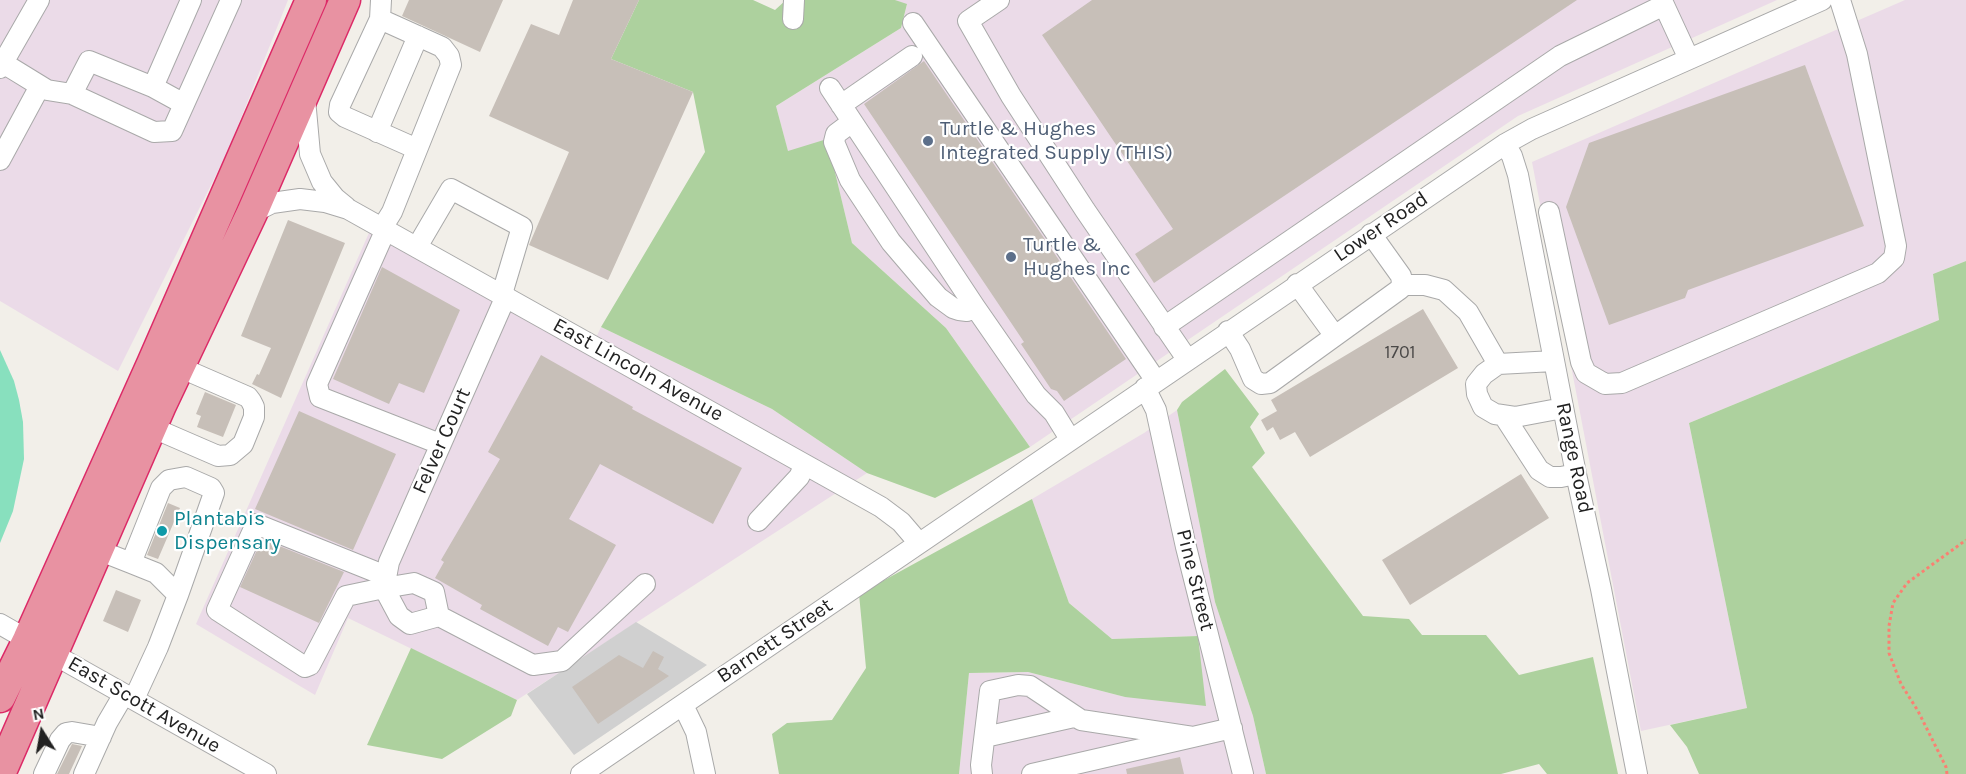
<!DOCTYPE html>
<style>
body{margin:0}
#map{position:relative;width:1966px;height:774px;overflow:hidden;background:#f2efe9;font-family:Karla,sans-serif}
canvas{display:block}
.north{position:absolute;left:12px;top:702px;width:60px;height:60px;-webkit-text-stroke:4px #fff;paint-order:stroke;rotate:349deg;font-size:16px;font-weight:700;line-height:24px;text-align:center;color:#222}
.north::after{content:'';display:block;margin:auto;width:21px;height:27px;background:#222;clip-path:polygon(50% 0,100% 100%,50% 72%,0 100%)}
</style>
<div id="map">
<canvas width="1966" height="774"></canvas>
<div class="north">N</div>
</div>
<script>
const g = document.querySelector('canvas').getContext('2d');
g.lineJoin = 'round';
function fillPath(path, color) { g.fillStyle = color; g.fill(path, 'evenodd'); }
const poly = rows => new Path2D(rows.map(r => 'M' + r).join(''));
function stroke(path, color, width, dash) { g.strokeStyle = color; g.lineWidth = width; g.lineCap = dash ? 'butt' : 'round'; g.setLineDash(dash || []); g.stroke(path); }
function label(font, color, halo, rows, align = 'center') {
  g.font = font + ' Karla,sans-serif'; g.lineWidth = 4.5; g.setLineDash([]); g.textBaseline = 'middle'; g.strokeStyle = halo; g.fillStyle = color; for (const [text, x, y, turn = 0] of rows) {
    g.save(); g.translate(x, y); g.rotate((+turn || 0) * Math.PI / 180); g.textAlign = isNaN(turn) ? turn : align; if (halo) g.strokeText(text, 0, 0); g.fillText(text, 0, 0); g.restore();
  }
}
fillPath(poly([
 [0,0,288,0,227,153,118,371,0,301],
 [895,0,1777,0,1518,116,1030,447,946,328,852,243,827,140,788,152,776,106,901,28,907,5],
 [1905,0,1966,0,1966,261,1933,274,1939,320,1689,423,1747,708,1641,731,1532,162],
 [376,217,594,342,601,327,772,409,867,473,517,700,348,618,315,695,196,624],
 [1177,410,1215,602,1253,716,1266,774,959,774,969,673,1028,672,1125,697,1197,636,1112,639,1069,603,1032,499,1144,433]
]), '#ebdbe8');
fillPath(poly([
 [636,622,707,665,574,755,527,694]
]), '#d0d0d0');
fillPath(poly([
 [639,0,753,0,775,10,786,0,895,0,907,4,901,28,776,106,788,151,827,139,852,243,946,328,1030,447,935,498,867,473,772,409,601,327,705,152,693,92,611,59],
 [1966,261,1966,774,1699,774,1687,747,1670,725,1747,708,1689,423,1939,320,1933,274],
 [1225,369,1259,414,1250,427,1265,453,1252,467,1363,616,1409,619,1422,635,1486,635,1519,675,1593,657,1618,774,1547,774,1539,764,1501,774,1266,774,1253,716,1215,602,1177,410,1182,402],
 [1032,499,1069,603,1112,639,1198,636,1206,706,1125,697,1028,672,969,673,959,774,779,774,772,734,787,723,832,720,866,668,859,594],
 [411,648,517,700,511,716,442,759,367,745]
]), '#add19e');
fillPath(poly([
 [0,350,14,381,19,400,23,422,24,459,13,511,0,543]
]), '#88e0be');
fillPath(poly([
 [409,0,503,0,480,52,402,16],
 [573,0,639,0,611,59,693,92,608,280,529,245,569,152,489,116,531,24,559,35],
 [1092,0,1577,0,1154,283,1135,254,1173,229,1042,35],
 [924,61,1126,359,1064,401,1057,391,1051,389,1021,344,1024,342,864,104],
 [1805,65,1864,226,1688,290,1685,298,1609,325,1566,207,1589,143],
 [288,220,345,243,281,398,252,384,257,374,259,375,271,348,241,336],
 [382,267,460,310,424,393,399,383,389,404,333,379],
 [1423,309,1458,368,1310,457,1295,432,1280,440,1273,427,1267,431,1261,420,1277,411,1271,400],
 [541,355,633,407,632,409,742,468,713,524,600,464,569,519,616,545,568,632,558,627,548,646,480,609,482,605,435,578,444,562,441,560,500,459,488,452],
 [205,392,236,405,223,437,197,427,201,416,196,414],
 [299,411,396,454,353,550,255,509],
 [1521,474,1549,518,1410,605,1382,560],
 [168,503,180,508,158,559,147,555],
 [262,539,344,572,319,623,240,587],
 [116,590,141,600,128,632,103,621],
 [653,651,664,657,658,669,669,676,598,724,572,687,619,655,643,668],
 [72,744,82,746,69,774,57,774],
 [1180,757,1184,774,1127,774,1126,769]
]), '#c7bfb8');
const minor = poly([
 [191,0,153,87,89,61,72,94,154,132,172,131,231,0],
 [381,0,380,19,340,105,339,112,345,117,417,149],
 [999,0,968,21,1011,96,1085,210,1187,359],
 [380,19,442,47,449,56,451,65,392,212,382,228],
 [793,19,794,0],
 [913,23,1156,381],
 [3,63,47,90,72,94],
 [0,68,39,0],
 [153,87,184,104],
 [830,88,975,307,1036,395,1054,413,1070,439],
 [305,99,310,154,322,182,335,198,346,207],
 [841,105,912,56],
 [852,122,836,134,834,142,850,180,891,242,938,297,953,308,959,310,967,311,975,307],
 [377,132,418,36],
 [1505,144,1512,156,1518,175,1576,474,1601,589,1637,774],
 [0,160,40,86],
 [1549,212,1581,362,1586,373,1605,384,1622,383,1878,273,1894,258,1896,246,1857,54,1840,0],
 [252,213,272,203,300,199,325,202,348,209,881,507,901,522,919,543],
 [386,229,317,384,320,397,440,444],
 [417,247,451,189,522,227,502,294],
 [1297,284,1335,336],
 [1402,285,1425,285,1444,290,1468,312,1498,364],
 [1164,327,1560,56,1664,5,1689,59],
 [1228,331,1240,349,1253,379,1261,384,1270,383,1400,289,1402,283,1401,276,1371,234],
 [1554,361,1498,364,1484,374,1476,384,1477,394,1483,407,1495,414,1515,417,1563,408],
 [1145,388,1156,410,1186,547,1243,774],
 [1504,416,1539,470,1550,477,1561,477,1576,474],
 [151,427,218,456,230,455,243,444,254,417,254,407,251,401,248,397,179,367],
 [758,521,799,477,805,465],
 [98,550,131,563,156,573,178,595,214,493,211,488,186,477,169,480,161,488,131,563],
 [384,588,399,616,410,624,439,616,434,592,414,583,384,588,346,596,310,665,305,667,217,610,256,524,386,576],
 [384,588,389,562,506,296],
 [439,616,533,665,562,661,645,584],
 [0,624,28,640],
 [53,654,266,774],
 [134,699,158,647,178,595],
 [683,705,696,732,705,774],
 [985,737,1074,717],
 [44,774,60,740,66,733,72,732,101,737],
 [84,774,107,723,124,694],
 [581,774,1505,144,1532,129,1822,0],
 [982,774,981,765,990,691,1018,685,1030,686,1081,720,1193,737],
 [1032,774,1232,728]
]);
const highway = poly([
 [0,697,28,640,152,364,311,0],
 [0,774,161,405,252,213,345,0]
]);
stroke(minor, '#a9a9a9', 22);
stroke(highway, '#dc2a67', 33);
stroke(poly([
 [1947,774,1946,767,1918,711,1901,684,1889,653,1889,626,1893,603,1907,583,1966,540]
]), '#fa8072', 3, [3, 3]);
stroke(minor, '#fff', 20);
stroke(highway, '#e892a2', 30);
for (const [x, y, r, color] of [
 [928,141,6,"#5c6f8a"],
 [1011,257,6,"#5c6f8a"],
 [162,531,6,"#0f9aa8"]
]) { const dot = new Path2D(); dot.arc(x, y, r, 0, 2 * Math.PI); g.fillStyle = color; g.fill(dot); stroke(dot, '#fff', 2); }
label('18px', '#4b4948', null, [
 ["1701",1400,353]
]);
label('21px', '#4e5e75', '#fff', [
 ["Turtle & Hughes",940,129],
 ["Integrated Supply (THIS)",940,153],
 ["Turtle &",1023,245],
 ["Hughes Inc",1023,269]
], 'left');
label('21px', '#222', '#fff', [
 ["Lower Road",1381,227,-34],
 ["East Lincoln Avenue",638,370,29],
 ["Felver Court",442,441,-66],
 ["Range Road",1574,458,78],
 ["Pine Street",1195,580,76],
 ["Barnett Street",775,641,-34],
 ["East Scott Avenue",144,705,30]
]);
label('21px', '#0d838f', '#fff', [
 ["Plantabis",174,519],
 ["Dispensary",174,543]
], 'left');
</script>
